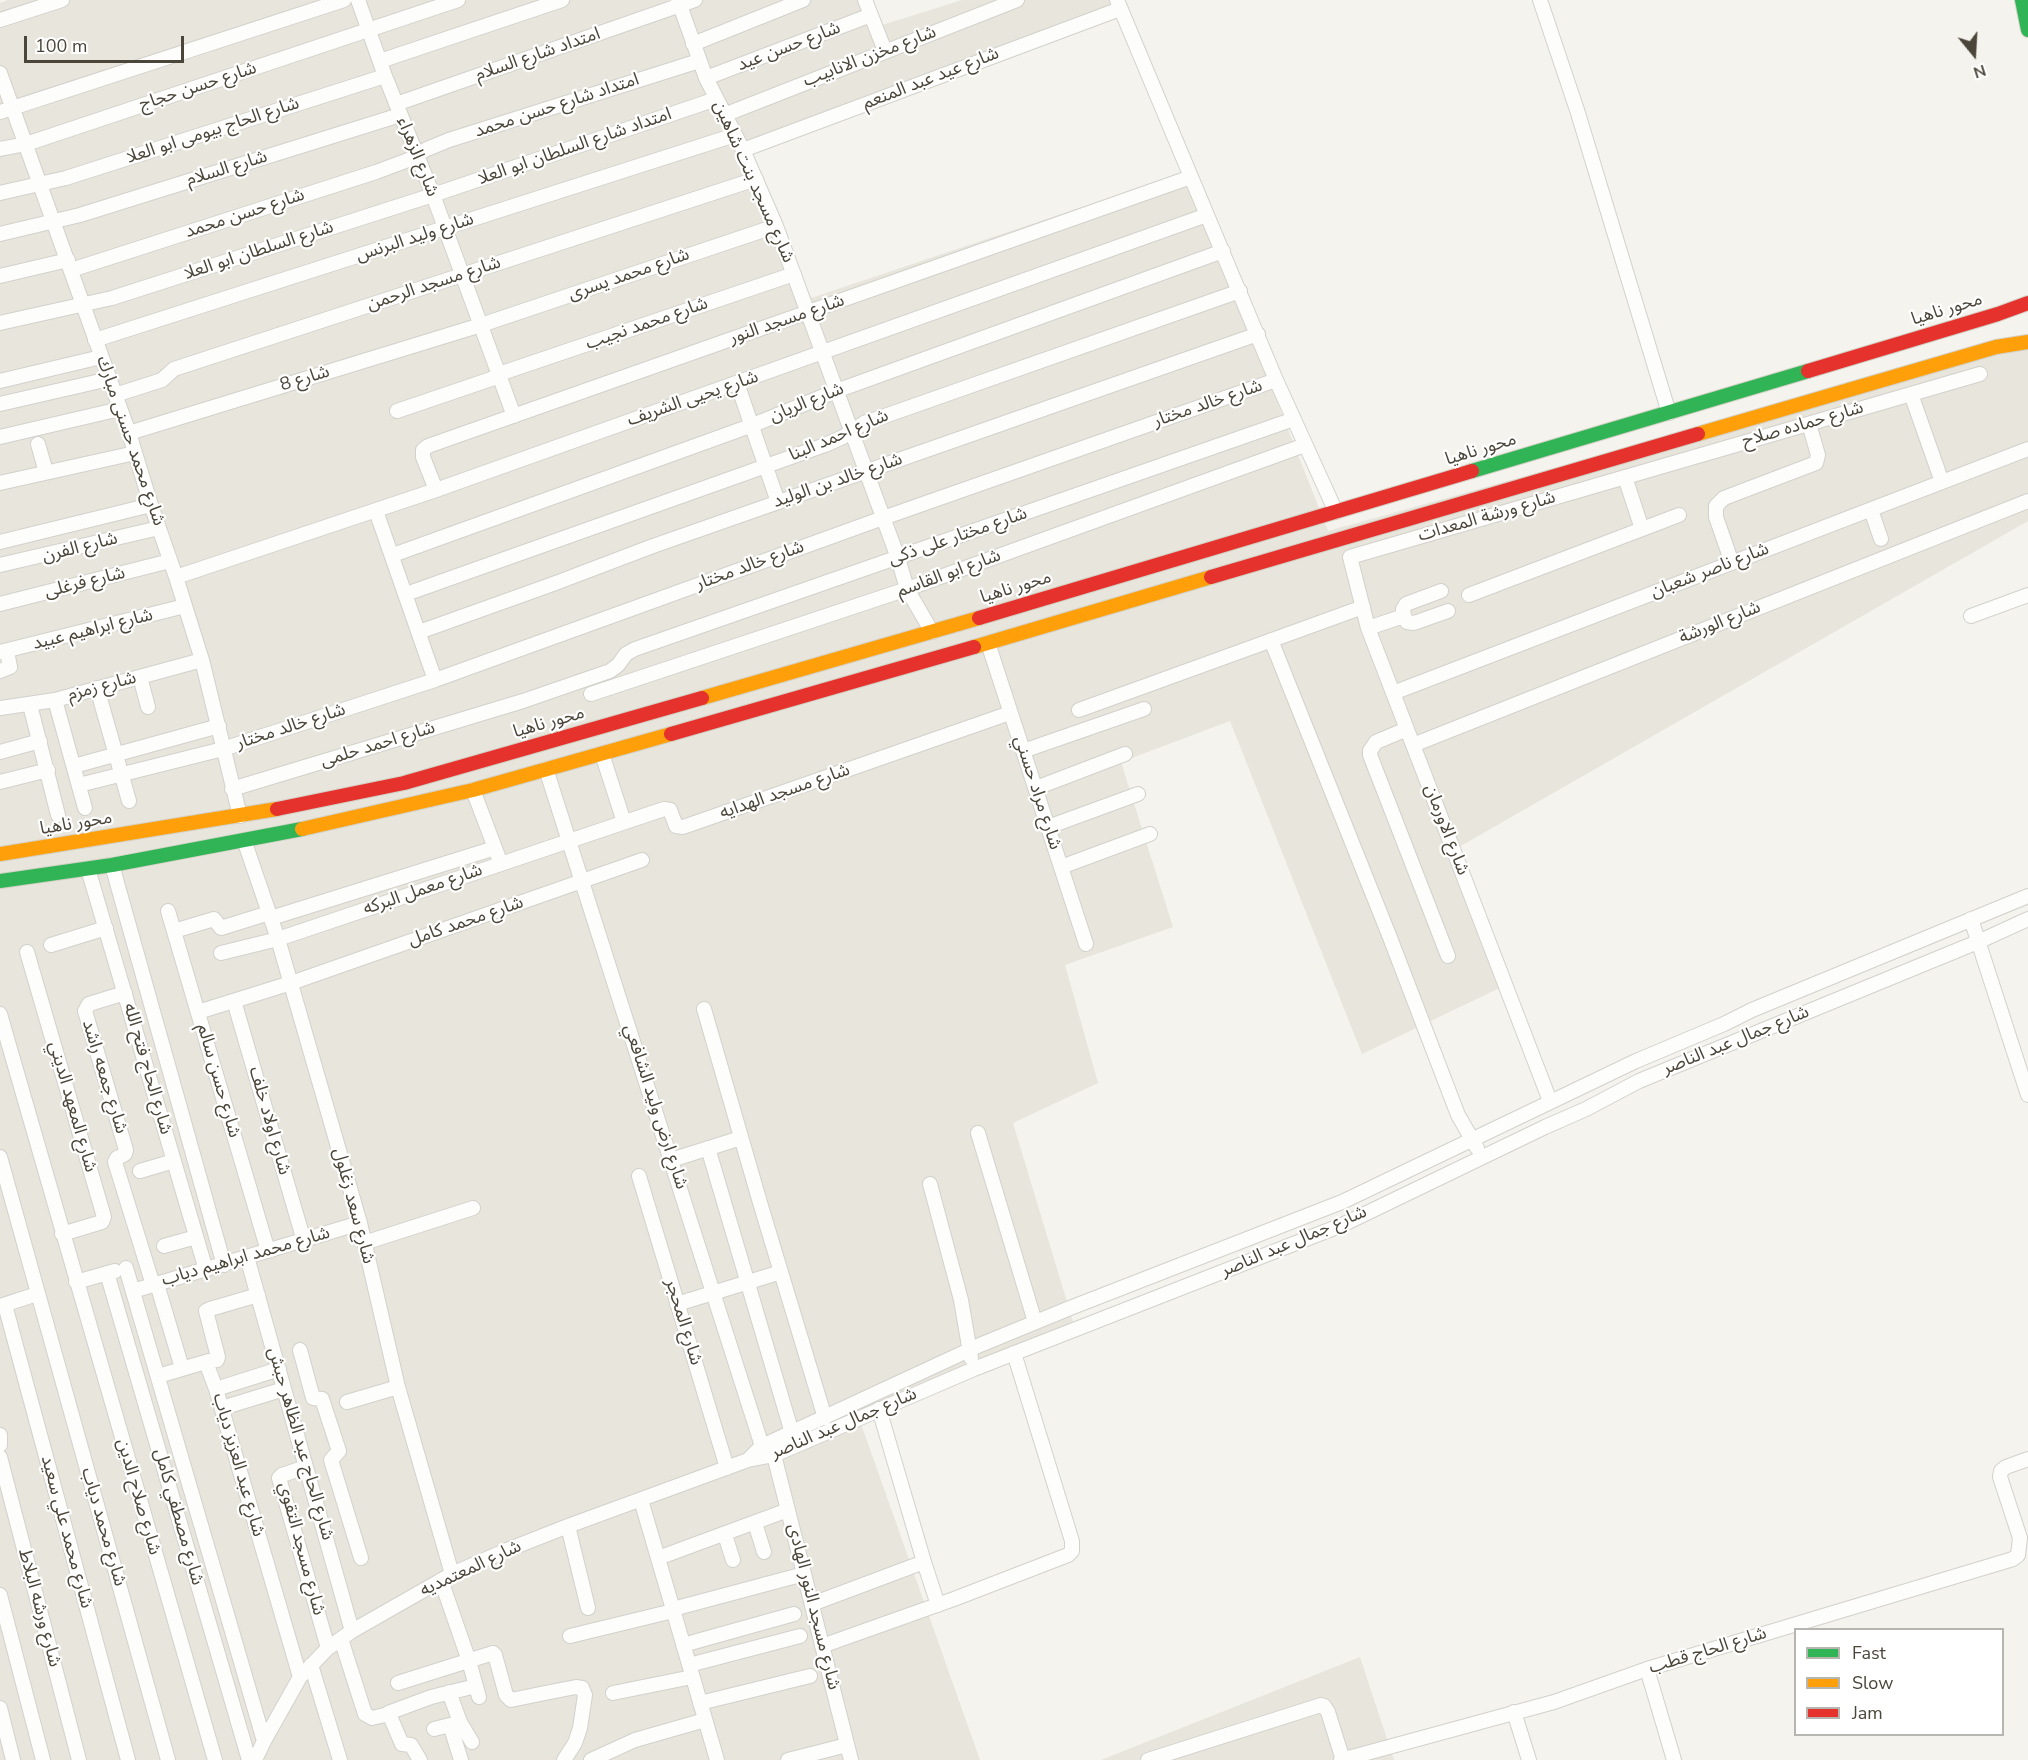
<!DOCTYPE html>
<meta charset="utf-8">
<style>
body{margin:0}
#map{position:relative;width:2028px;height:1760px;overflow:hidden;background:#f4f3ee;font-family:"Nunito Sans",sans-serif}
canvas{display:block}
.legend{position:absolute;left:1794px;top:1628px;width:210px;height:108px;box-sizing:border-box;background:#fff;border:2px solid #b7b5b0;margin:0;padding:8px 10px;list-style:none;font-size:18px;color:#4b4639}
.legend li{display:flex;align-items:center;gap:12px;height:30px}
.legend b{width:30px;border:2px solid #b7b5b0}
.north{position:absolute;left:1944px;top:24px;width:60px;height:60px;-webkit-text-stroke:4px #fff;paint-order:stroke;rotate:162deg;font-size:16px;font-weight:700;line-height:24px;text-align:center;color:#4b4639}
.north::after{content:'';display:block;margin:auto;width:21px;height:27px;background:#4b4639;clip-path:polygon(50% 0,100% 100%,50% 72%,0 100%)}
.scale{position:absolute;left:24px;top:36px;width:160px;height:27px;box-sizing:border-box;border:3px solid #4b4639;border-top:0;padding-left:8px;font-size:18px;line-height:21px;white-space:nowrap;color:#4b4639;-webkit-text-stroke:4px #fff;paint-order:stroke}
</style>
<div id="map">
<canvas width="2028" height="1760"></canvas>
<ul class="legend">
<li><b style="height:8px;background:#30b455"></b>Fast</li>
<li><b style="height:8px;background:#ff9f0a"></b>Slow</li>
<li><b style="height:8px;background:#e5322d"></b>Jam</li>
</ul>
<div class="north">N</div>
<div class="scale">100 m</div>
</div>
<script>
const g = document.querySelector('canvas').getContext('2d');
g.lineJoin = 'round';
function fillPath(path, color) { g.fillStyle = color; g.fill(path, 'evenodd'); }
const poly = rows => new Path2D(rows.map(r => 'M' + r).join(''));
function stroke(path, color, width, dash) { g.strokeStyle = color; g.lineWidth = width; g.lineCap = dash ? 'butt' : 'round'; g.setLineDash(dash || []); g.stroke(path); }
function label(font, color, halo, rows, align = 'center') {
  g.font = font + ' "Nunito Sans","Noto Sans Arabic",sans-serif'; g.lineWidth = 4.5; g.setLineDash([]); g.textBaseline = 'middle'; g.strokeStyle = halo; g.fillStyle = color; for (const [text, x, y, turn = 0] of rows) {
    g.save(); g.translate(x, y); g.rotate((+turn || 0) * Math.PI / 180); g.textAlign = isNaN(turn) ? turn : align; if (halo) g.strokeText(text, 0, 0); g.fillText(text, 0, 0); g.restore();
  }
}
fillPath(poly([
 [8,0,868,0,879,26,962,0,1112,0,1117,12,748,152,811,298,1187,172,1328,531,2028,336,2028,521,1459,847,1510,983,1362,1054,1230,721,1121,762,1173,927,1065,965,1098,1083,1013,1123,1074,1325,860,1421,980,1760,0,1760,0,3],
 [1360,1657,1394,1760,1101,1760]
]), '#e7e5dc');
const street = poly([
 [358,0,385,76,433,195,514,416],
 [678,0,706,78,743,150,776,226,898,558,907,589,932,632],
 [865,0,885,51],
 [1117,0,1276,380,1336,512],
 [1540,0,1577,110,1669,413],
 [0,20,62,0],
 [693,44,803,0],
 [380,61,562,0],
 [0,73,129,433,151,505,176,577,202,660,240,816],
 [706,78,871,15],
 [396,104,695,0],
 [0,112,344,0],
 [724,115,1017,0],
 [0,149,26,144,458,0],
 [743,150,1120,9],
 [0,193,66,178,385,76],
 [0,234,80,215,400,115],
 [71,270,376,172,408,160,427,149,449,140,699,61],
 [0,276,68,260],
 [0,323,112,298,433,195,716,99],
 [95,340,735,135],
 [499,374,794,274],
 [0,381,101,357],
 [737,383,778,502],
 [1911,394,1942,482],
 [115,395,162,380,174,369,756,179],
 [0,404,109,379],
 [397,411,500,376],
 [129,433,481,325,776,226],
 [0,437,120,409],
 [38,444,46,472],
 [1625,477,1642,529],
 [0,483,135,453],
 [436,490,423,457,423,450,428,446,1191,177],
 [1871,510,1881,539],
 [376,511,435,680],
 [0,542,151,505],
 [393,555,753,425,836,391,1223,251],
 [1732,563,1716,517,1716,506,1724,498,1816,463,1818,455,1809,424],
 [0,565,159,528],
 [176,577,436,490,1207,215],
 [1441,591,1406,604,1403,609,1404,616,1407,622,1414,623,1448,611],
 [406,594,825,445,843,437,864,423,879,418,1240,291],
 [1469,595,1679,515],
 [0,604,170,561],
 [1971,616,2028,595],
 [1368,628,1404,616],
 [419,632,553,584,653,546,1258,334],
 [1271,640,1389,935,1458,1115,1477,1148],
 [988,643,1086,944],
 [0,652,185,606],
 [0,671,10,667,7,651],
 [140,677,148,707],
 [97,688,129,801],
 [1393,693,2028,449],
 [591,694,907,589,1305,445],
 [55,700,85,808],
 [30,705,58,815],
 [0,708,55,700,202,660],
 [1079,710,1363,607],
 [1407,729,1376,742,1370,751,1370,755,1448,956],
 [1413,745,2028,501],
 [1023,751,1144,709],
 [0,752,40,741],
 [602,754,624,822],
 [74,766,219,726],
 [546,769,762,1446],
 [0,782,48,770],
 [79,785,223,749,435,680,883,518,1276,380],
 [1036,788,1125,754],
 [232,789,523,701,610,671,618,665,626,654,635,649,1294,419],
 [473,790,498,856],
 [1048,827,1138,794],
 [244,840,278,939,360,1223,398,1387,452,1574],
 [112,865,224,1265],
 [1061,867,1150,834],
 [88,869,206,1270],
 [168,911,268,1251],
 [271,918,495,848],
 [1971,919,2028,1095],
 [174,931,214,919,221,928,269,913],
 [51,945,106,928],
 [27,952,104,1217,102,1222,62,1234],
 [221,953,278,939,664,809,670,810,676,826,683,827,1010,713],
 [125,993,89,1004,85,1011,126,1150,125,1154,117,1158,115,1162,153,1285],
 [234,1001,304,1241],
 [704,1009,761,1206,825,1418],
 [198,1012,291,983,642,860],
 [0,1014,215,1760],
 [1550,1101,1368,628,1350,557,1980,374],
 [978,1133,1035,1322],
 [708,1148,792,1433],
 [0,1157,168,1760],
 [671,1160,741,1138],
 [140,1171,174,1161],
 [639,1176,727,1468],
 [930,1184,961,1300,971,1358],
 [364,1243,473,1208],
 [164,1246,196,1237],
 [247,1257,352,1631],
 [126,1268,264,1741],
 [107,1273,249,1760],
 [76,1282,115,1271],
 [157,1284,182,1368],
 [133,1291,360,1223],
 [258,1295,210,1309,206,1311,218,1357,217,1360,209,1361,207,1365,216,1389,300,1677],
 [677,1304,781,1272],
 [5,1305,128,1760],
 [0,1306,37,1294],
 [300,1350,313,1398,322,1399,339,1451,331,1460,361,1558],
 [158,1376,209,1361],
 [216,1389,279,1369],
 [347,1402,398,1387],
 [222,1408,284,1389],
 [0,1435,0,1445],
 [774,1455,851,1760],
 [0,1457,79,1760],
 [748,1460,762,1446,980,1345,1070,1308,1342,1202,1636,1061,1724,1024,1752,1010,2028,896],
 [306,1467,282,1475,279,1478,328,1648],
 [641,1500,717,1760],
 [755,1523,764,1552],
 [568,1526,588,1608],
 [725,1535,733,1560],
 [658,1558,788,1510],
 [924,1562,938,1605],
 [441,1580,469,1661,479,1697],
 [0,1595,43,1760],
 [812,1604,924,1562,879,1409],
 [673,1609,804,1574],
 [570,1636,673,1611],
 [341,1639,365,1714,372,1718,389,1714,402,1744,411,1745,420,1760],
 [683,1645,794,1614],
 [822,1646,954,1599,1068,1555,1072,1551,1072,1541,1014,1353],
 [311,1665,340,1760],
 [689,1665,800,1636],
 [1647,1669,1674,1760],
 [398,1683,493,1653,495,1655,506,1695,511,1700,550,1692,576,1687,582,1688,585,1695,580,1728,575,1743,564,1760],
 [449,1692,460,1722,472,1742],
 [613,1693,692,1677],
 [700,1703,810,1676],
 [0,1708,13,1760],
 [1514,1712,1529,1760],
 [388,1713,431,1697,476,1686],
 [450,1725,461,1760],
 [434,1729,458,1723],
 [255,1760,264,1741,300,1677,328,1648,352,1631,452,1574,507,1550,568,1526,748,1460,774,1455,974,1369,1342,1225,1545,1127,1586,1109,1639,1081,1980,941,2028,919],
 [591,1760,635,1740,705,1720],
 [788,1760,847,1745],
 [1148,1760,1321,1705,1324,1706,1328,1712,1343,1760],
 [1341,1760,1554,1702,1647,1669,2013,1559,2018,1555,2020,1538,2000,1477,2001,1471,2006,1467,2028,1459]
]);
const fast = poly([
 [2022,0,2028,30],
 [1472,471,1808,371],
 [0,881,112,865,302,829]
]);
const slow = poly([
 [1698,434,1996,347,2028,342],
 [974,647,1211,577],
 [702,698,979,618],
 [302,829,473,790,671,734],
 [0,854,277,809]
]);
const jam = poly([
 [1808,371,1998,314,2028,303],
 [1211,577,1698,434],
 [979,618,1472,471],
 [671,734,974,647],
 [277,809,404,783,702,698]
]);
stroke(street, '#d2d1cb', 16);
stroke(fast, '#d3d1c5', 16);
stroke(slow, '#d3d1c5', 16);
stroke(jam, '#d3d1c5', 16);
stroke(street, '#fdfdfc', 14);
stroke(fast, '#30b455', 14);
stroke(slow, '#ff9f0a', 14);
stroke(jam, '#e5322d', 14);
label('18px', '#4b4639', '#fff', [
 ["شارع حسن عيد",789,47,-21],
 ["امتداد شارع السلام",538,55,-19],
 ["شارع مخزن الانابيب",870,57,-21],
 ["شارع عيد عبد المنعم",931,79,-21],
 ["شارع حسن حجاج",198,87,-18],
 ["امتداد شارع حسن محمد",557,106,-18],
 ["شارع الحاج بيومى ابو العلا",213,131,-18],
 ["امتداد شارع السلطان ابو العلا",575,147,-19],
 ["شارع الزهراء",417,157,68],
 ["شارع السلام",227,169,-17],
 ["شارع مسجد بنت شاهين",753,182,66],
 ["شارع حسن محمد",245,214,-18],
 ["شارع وليد البرنس",415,238,-18],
 ["شارع السلطان ابو العلا",259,251,-18],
 ["شارع محمد يسرى",629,275,-19],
 ["شارع مسجد الرحمن",434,284,-18],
 ["محور ناهيا",1947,310,-17],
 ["شارع مسجد النور",787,320,-19],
 ["شارع محمد نجيب",647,324,-19],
 ["شارع 8",305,379,-17],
 ["شارع يحيى الشريف",693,399,-19],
 ["شارع الريان",807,403,-22],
 ["شارع خالد مختار",1208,404,-19],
 ["شارع حماده صلاح",1803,425,-16],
 ["شارع احمد البنا",839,436,-23],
 ["شارع محمد حسنى مبارك",130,441,71],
 ["محور ناهيا",1481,450,-17],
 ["شارع خالد بن الوليد",838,481,-19],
 ["شارع ورشة المعدات",1487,517,-16],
 ["شارع مختار على ذكى",958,537,-19],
 ["شارع الفرن",80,548,-14],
 ["شارع خالد مختار",750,566,-20],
 ["شارع ناصر شعبان",1710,571,-21],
 ["شارع ابو القاسم",949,574,-20],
 ["شارع فرغلى",85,583,-14],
 ["محور ناهيا",1016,588,-17],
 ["شارع الورشة",1720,623,-22],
 ["شارع ابراهيم عبيد",93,630,-14],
 ["شارع زمزم",102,687,-15],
 ["محور ناهيا",549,723,-16],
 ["شارع خالد مختار",291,727,-18],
 ["شارع احمد حلمى",378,745,-17],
 ["شارع مسجد الهدايه",785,792,-19],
 ["شارع مراد حسني",1037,793,72],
 ["محور ناهيا",76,824,-9],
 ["شارع الاورمان",1446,830,69],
 ["شارع معمل البركه",423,890,-19],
 ["شارع محمد كامل",466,922,-19],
 ["شارع جمال عبد الناصر",1736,1041,-22],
 ["شارع الحاج فتح الله",147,1069,74],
 ["شارع جمعه راشد",104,1077,73],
 ["شارع حسن سالم",218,1081,74],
 ["شارع المعهد الديني",72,1107,74],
 ["شارع ارض وليد الشافعي",655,1107,72],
 ["شارع اولاد خلف",269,1121,74],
 ["شارع سعد زغلول",353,1206,75],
 ["شارع جمال عبد الناصر",1294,1242,-23],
 ["شارع محمد ابراهيم دياب",246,1257,-16],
 ["شارع المحجر",683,1322,73],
 ["شارع جمال عبد الناصر",844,1424,-23],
 ["شارع الحاج عبد الظاهر حبش",300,1444,74],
 ["شارع عبد العزيز دياب",238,1465,74],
 ["شارع صلاح الدين",138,1497,74],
 ["شارع مصطفي كامل",178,1517,74],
 ["شارع محمد دياب",103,1527,74],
 ["شارع محمد علي سعيد",66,1532,75],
 ["شارع مسجد التقوي",301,1549,75],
 ["شارع المعتمديه",471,1569,-25],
 ["شارع مسجد النور الهادى",813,1607,76],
 ["شارع ورشه البلاط",39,1608,75],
 ["شارع الحاج قطب",1708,1651,-17]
]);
</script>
